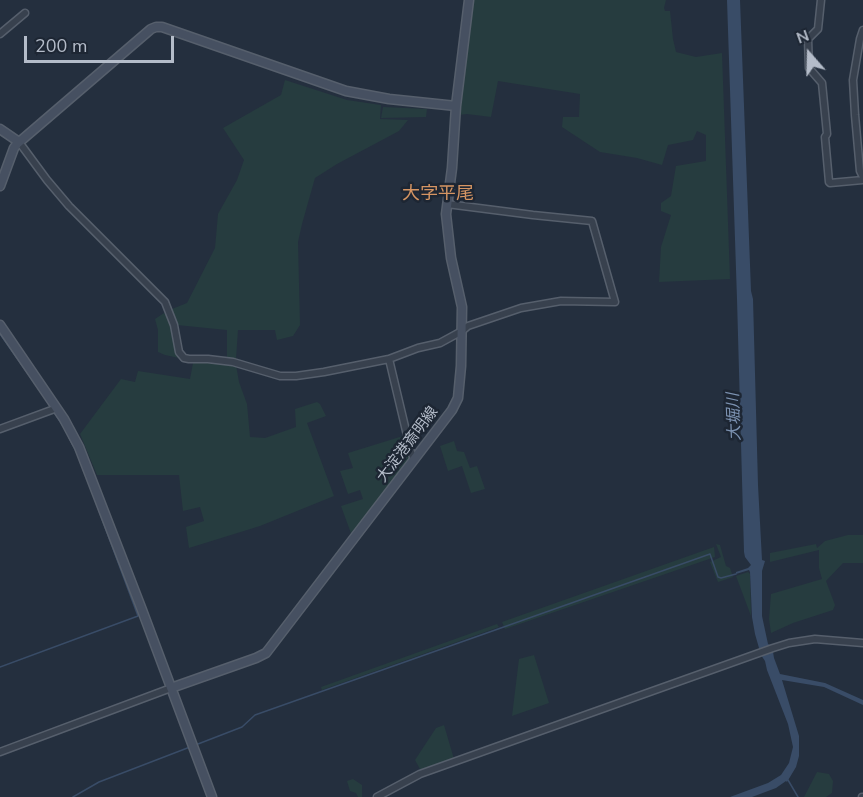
<!DOCTYPE html>
<meta charset="utf-8">
<style>
body{margin:0}
#map{position:relative;width:863px;height:797px;overflow:hidden;background:#242f3e;font-family:"Nunito Sans",sans-serif}
canvas{display:block}
.north{position:absolute;left:779px;top:24px;width:60px;height:60px;-webkit-text-stroke:4px #1d2633;paint-order:stroke;rotate:340deg;font-size:16px;font-weight:700;line-height:24px;text-align:center;color:#b4bcc9}
.north::after{content:'';display:block;margin:auto;width:21px;height:27px;background:#b4bcc9;clip-path:polygon(50% 0,100% 100%,50% 72%,0 100%)}
.scale{position:absolute;left:24px;top:36px;width:150px;height:27px;box-sizing:border-box;border:3px solid #b4bcc9;border-top:0;padding-left:8px;font-size:18px;line-height:21px;white-space:nowrap;color:#b4bcc9;-webkit-text-stroke:4px #1d2633;paint-order:stroke}
</style>
<div id="map">
<canvas width="863" height="797"></canvas>
<div class="north">N</div>
<div class="scale">200 m</div>
</div>
<script>
const g = document.querySelector('canvas').getContext('2d');
g.lineJoin = 'round';
function fillPath(path, color) { g.fillStyle = color; g.fill(path, 'evenodd'); }
const poly = rows => new Path2D(rows.map(r => 'M' + r).join(''));
function stroke(path, color, width, dash) { g.strokeStyle = color; g.lineWidth = width; g.lineCap = dash ? 'butt' : 'round'; g.setLineDash(dash || []); g.stroke(path); }
function label(font, color, halo, rows, align = 'center') {
  g.font = font + ' "Nunito Sans","Noto Sans JP",sans-serif'; g.lineWidth = 5; g.setLineDash([]); g.textBaseline = 'middle'; g.strokeStyle = halo; g.fillStyle = color; for (const [text, x, y, turn = 0] of rows) {
    g.save(); g.translate(x, y); g.rotate((+turn || 0) * Math.PI / 180); g.textAlign = isNaN(turn) ? turn : align; if (halo) g.strokeText(text, 0, 0); g.fillText(text, 0, 0); g.restore();
  }
}
fillPath(poly([
 [472,0,666,0,664,8,665,11,670,11,673,39,676,52,696,57,722,53,730,279,659,282,661,247,671,215,661,211,661,203,671,196,676,166,706,161,706,135,697,131,693,140,668,145,662,165,637,158,600,152,562,127,563,117,579,117,580,94,498,81,491,117,467,114,459,115],
 [285,80,347,100,381,105,380,119,408,120,399,131,337,164,315,178,302,224,298,242,300,325,293,336,277,340,275,330,238,330,236,359,227,358,227,330,177,325,172,328,175,348,179,358,165,355,158,352,158,330,155,319,164,313,169,318,173,315,172,309,187,303,215,248,218,214,237,180,244,160,223,128,281,95],
 [383,107,427,109,426,117,381,118],
 [209,362,236,365,239,382,247,404,250,437,265,438,296,427,295,409,317,402,320,404,326,416,307,423,334,496,260,526,189,548,186,527,204,521,200,507,183,511,179,475,97,475,80,434,121,379,135,382,138,371,190,379,193,363],
 [403,436,411,459,352,536,341,506,363,499,360,490,348,494,340,471,353,468,348,453],
 [454,441,457,451,464,452,470,468,477,466,485,489,471,493,462,466,448,471,440,446],
 [848,535,863,535,863,563,843,563,826,581,835,605,833,610,793,623,771,633,769,619,771,594,822,579,819,568,819,550,770,562,770,553,816,544,817,548,825,541],
 [716,544,720,545,726,566,730,568,733,577,718,582,710,562,721,557],
 [714,547,715,557,505,629,502,622],
 [748,572,750,574,751,616,736,576],
 [497,624,499,627,322,690,321,687],
 [534,655,549,703,512,716,519,659],
 [444,725,454,759,421,771,415,760,436,728],
 [817,772,829,774,833,781,832,793,826,797,804,797],
 [353,779,362,785,362,797,358,797,356,793,350,791,347,781]
]), '#263c3f');
fillPath(poly([
 [727,0,740,0,751,291,753,299,758,485,762,560,765,561,762,571,762,616,768,644,772,646,771,647,773,652,774,658,780,674,825,683,863,700,863,705,824,687,782,680,799,736,799,756,796,767,787,782,786,781,776,788,752,797,730,797,768,783,781,775,789,763,793,747,788,724,767,670,765,661,761,655,755,634,752,617,750,572,749,570,736,574,736,572,748,568,751,565,745,557,744,552,737,299]
]), '#394c67');
stroke(poly([
 [0,334,52,408],
 [54,412,63,426],
 [69,438,78,455],
 [0,667,138,616,86,476],
 [198,744,242,727,255,715,710,554,718,577,721,578,736,574],
 [788,780,798,797],
 [73,797,99,782,190,747]
]), '#394c67', 1.5);
const street = poly([
 [821,0,818,29,808,39,809,68,822,83,827,134,825,137,829,182,830,183,863,180],
 [863,30,860,39,853,80,855,115,860,171,863,177],
 [0,34,25,13],
 [19,142,47,180,69,206,165,302,174,325,179,352,184,358,189,359,208,359,233,362,280,376,296,376,324,372,389,359,418,348,440,343,462,331,468,326,521,308,561,301,615,302,592,221,533,215,447,204],
 [389,359,411,452,414,459],
 [0,429,57,408],
 [0,752,171,688],
 [377,797,420,774,773,648,789,643,815,639,863,643],
 [862,797,863,797]
]);
const secondary = poly([
 [0,129,19,142],
 [0,186,14,148,17,144,151,29,156,27,162,27,346,91,389,99,456,106],
 [0,325,64,419,79,447,142,610,212,797],
 [171,688,256,658,266,653,452,410,458,398,461,366,462,307,451,258,446,214,452,168,456,106,469,0]
]);
stroke(street, '#565f6c', 9);
stroke(secondary, '#565f6c', 11);
stroke(street, '#38414e', 6);
stroke(secondary, '#465061', 8);
label('15px', '#b4bcc9', '#1d2633', [
 ["大淀港斎明線",408,445,-53]
]);
label('italic 16px', '#7c92b1', '#1d2633', [
 ["大堀川",735,417,-92]
]);
label('18px', '#d59563', '#1d2633', [
 ["大字平尾",438,195]
]);
</script>
